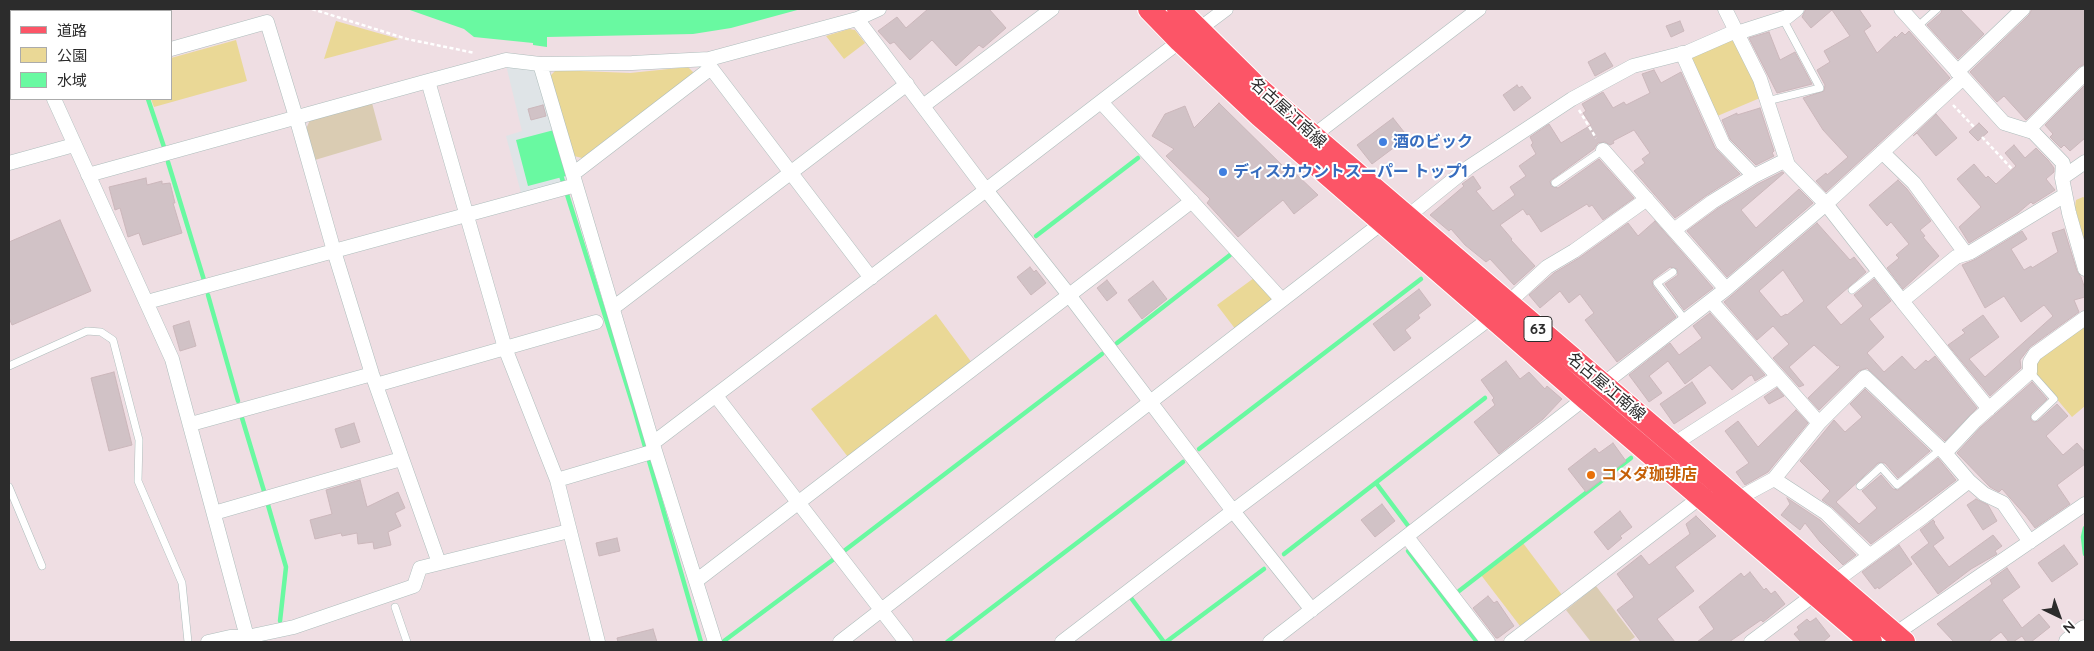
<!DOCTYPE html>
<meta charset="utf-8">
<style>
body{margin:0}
#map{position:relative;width:2094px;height:651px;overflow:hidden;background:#efdee3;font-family:Quicksand,"Noto Sans JP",sans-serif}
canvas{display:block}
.frame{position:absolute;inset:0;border:10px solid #2c2c2c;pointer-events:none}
.legend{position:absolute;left:10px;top:10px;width:162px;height:90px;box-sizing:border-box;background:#fff;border:1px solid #ababab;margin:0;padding:6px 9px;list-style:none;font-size:15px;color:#2c2c2c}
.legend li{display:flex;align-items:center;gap:10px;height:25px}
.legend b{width:25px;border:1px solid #ababab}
.north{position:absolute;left:2034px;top:591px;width:50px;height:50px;-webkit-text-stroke:4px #fff;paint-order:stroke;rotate:138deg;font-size:14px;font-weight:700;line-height:20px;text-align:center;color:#2c2c2c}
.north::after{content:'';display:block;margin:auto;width:18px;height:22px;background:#2c2c2c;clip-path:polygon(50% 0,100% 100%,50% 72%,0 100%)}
</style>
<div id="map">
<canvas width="2094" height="651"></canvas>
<div class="frame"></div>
<ul class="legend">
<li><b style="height:6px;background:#fc5567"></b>道路</li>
<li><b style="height:14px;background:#ead896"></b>公園</li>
<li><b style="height:14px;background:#69f9a1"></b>水域</li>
</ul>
<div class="north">N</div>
</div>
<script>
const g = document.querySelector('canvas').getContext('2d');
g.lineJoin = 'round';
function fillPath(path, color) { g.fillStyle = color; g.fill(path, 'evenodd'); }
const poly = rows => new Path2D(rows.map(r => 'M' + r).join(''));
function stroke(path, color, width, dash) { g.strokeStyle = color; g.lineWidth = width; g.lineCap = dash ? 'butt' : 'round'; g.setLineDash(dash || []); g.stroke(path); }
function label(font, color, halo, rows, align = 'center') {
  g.font = font + ' Quicksand,"Noto Sans JP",sans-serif'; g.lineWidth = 4; g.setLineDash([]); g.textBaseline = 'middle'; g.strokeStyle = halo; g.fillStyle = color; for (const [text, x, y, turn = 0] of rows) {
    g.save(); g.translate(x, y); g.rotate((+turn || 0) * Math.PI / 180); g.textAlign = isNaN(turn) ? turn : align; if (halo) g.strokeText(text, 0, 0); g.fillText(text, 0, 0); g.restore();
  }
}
fillPath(poly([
 [506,65,533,69,538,76,567,178,561,182,521,193,506,136,522,131]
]), '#dfe4e7');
fillPath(poly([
 [336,21,399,39,324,59],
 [849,29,855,30,865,43,844,59,826,36],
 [1732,38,1739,43,1760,98,1715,117,1689,59],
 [236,40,247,81,154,107,151,99,171,99,171,58],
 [688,67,694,73,582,158,574,156,550,76,556,70,630,73],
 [2083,197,2085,198,2085,245,2075,207,2076,200],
 [1254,278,1271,296,1272,300,1236,330,1217,305],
 [936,314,972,363,848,457,811,409],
 [2085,322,2085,406,2072,417,2034,372,2035,363],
 [1523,543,1562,595,1520,626,1481,575]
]), '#ead896');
fillPath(poly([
 [372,103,382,140,315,160,306,129,310,120],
 [1596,586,1635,637,1628,642,1591,642,1566,610]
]), '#daccb3');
fillPath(poly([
 [407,9,801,9,731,28,693,34,547,37,547,47,533,45,533,43,474,37,464,29],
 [554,130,566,176,528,186,516,140]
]), '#69f9a1');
stroke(poly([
 [121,9,122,11],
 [148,99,164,147],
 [168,162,204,280],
 [560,172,633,405,701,642],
 [1036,236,1138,158],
 [208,295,238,401],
 [1117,343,1230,255],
 [242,418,264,491],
 [1199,449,1421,279],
 [1376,483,1409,527],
 [268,505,286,567,280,621],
 [2085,528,2083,537,2085,554],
 [844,551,1102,354],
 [1408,551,1477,642],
 [1284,554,1485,398],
 [1459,591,1631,458],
 [1131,598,1164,642],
 [724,641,834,559],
 [947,642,1183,462],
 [1166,642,1264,569]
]), '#69f9a1', 4.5);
const building = poly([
 [928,9,989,9,1006,28,983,48,979,45,956,66,932,40,910,60,894,42,890,44,878,31,897,17,906,28,928,9],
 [1806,9,1859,9,1871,26,1864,31,1877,53,1895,36,1896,38,1902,32,1905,35,1909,31,1950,78,1826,192,1816,181,1826,173,1827,175,1848,157,1823,130,1803,98,1824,91,1825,85,1817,70,1830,62,1824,51,1850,36,1832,10,1811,28,1802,17,1806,9],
 [1942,9,1960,9,1984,34,1958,59,1927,25,1941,13,1942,9],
 [2032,9,2085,9,2085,64,2079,67,2026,120,2004,96,1997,102,1970,72,2029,15,2032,9],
 [1680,21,1684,31,1671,37,1666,26,1680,21],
 [1769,32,1780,60,1795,52,1812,84,1777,93,1749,38,1769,32],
 [1605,53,1613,66,1595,76,1588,62,1605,53],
 [1654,70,1661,83,1681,72,1715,148,1740,174,1707,195,1675,218,1634,171,1645,163,1642,159,1650,153,1634,130,1613,141,1614,143,1610,145,1605,142,1598,143,1594,149,1550,181,1551,186,1558,188,1599,159,1634,198,1603,220,1592,205,1589,207,1587,204,1541,232,1529,214,1527,215,1523,209,1500,225,1512,239,1511,240,1535,266,1514,285,1490,259,1486,262,1465,245,1451,229,1449,231,1430,215,1464,186,1462,184,1473,176,1481,188,1476,191,1493,211,1515,195,1510,187,1526,176,1519,166,1536,154,1531,145,1533,143,1530,137,1549,124,1561,143,1591,125,1583,113,1586,111,1582,104,1603,92,1613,108,1624,102,1626,105,1650,93,1642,74,1654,70],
 [1517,85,1519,88,1522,86,1531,98,1514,111,1503,95,1517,85],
 [2085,85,2085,138,2070,151,2064,145,2061,148,2050,137,2053,134,2045,125,2085,85],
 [1219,103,1291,174,1293,171,1318,195,1294,214,1283,200,1238,237,1207,203,1210,199,1166,156,1174,149,1152,136,1165,114,1185,106,1194,128,1219,103],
 [543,105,546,116,531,120,528,109,543,105],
 [1760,108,1774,151,1772,153,1774,156,1756,165,1730,139,1722,120,1737,113,1737,115,1760,108],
 [1936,114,1957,138,1936,156,1917,133,1913,136,1936,114],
 [1393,118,1408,137,1372,164,1357,145,1393,118],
 [1979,123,1988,132,1978,141,1969,132,1979,123],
 [2014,145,2025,158,2036,148,2048,160,2054,168,2054,172,2046,179,2055,190,2033,204,2031,202,2018,213,1969,243,1959,227,1981,207,1957,179,1974,164,1986,178,1988,176,1996,184,2016,166,2005,153,2014,145],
 [1782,172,1784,173,1741,210,1756,228,1799,189,1813,203,1727,277,1687,231,1717,209,1758,184,1782,172],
 [146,178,147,185,162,181,162,184,170,183,175,203,173,203,182,233,143,245,139,233,128,237,120,208,115,210,109,187,146,178],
 [1898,180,1907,189,1931,221,1920,230,1925,236,1923,237,1939,256,1903,289,1887,268,1899,258,1896,255,1909,244,1891,222,1887,226,1869,205,1898,180],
 [60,220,91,291,12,325,9,318,9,242,60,220],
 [1655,221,1713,288,1684,310,1665,284,1678,275,1677,269,1670,267,1654,279,1652,281,1653,286,1676,317,1617,362,1585,320,1594,313,1580,294,1569,303,1560,291,1540,308,1529,295,1554,273,1579,258,1628,223,1638,236,1655,221],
 [1817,223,1850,260,1854,257,1866,272,1826,307,1841,325,1863,306,1854,295,1874,279,1891,301,1869,319,1884,337,1867,353,1884,372,1902,356,1915,370,1926,360,1928,362,1935,356,1977,408,1945,441,1867,368,1859,371,1819,410,1808,398,1840,367,1839,365,1837,366,1814,345,1789,367,1804,385,1799,387,1773,358,1789,344,1773,326,1757,340,1724,302,1817,223],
 [1783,270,1804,301,1787,315,1786,314,1781,317,1759,291,1783,270],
 [2064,229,2077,271,2081,277,2085,289,2085,297,2074,300,2079,312,2030,347,2020,360,2021,368,1990,396,1948,345,1965,333,1962,330,1983,315,1999,337,1969,359,1985,377,2053,316,2044,305,2021,322,2004,296,1985,308,1962,265,1976,259,2022,231,2027,239,2011,249,2024,270,2031,266,2032,268,2058,252,2052,233,2064,229],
 [1030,267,1034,272,1036,270,1046,283,1031,295,1017,277,1030,267],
 [1107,280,1117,293,1107,301,1097,288,1107,280],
 [1153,281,1167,299,1142,319,1128,300,1153,281],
 [1419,289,1431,305,1418,315,1420,318,1405,330,1411,338,1394,351,1373,324,1419,289],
 [1710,313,1765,375,1755,381,1752,375,1749,376,1732,390,1710,365,1685,384,1668,361,1649,376,1662,393,1649,402,1629,375,1670,343,1679,355,1702,338,1693,326,1710,313],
 [189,321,196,346,180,351,173,326,189,321],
 [1506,361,1520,379,1529,372,1545,389,1547,386,1562,399,1543,419,1499,454,1474,422,1495,405,1492,400,1494,398,1481,380,1506,361],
 [114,372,132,445,109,451,91,378,114,372],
 [1692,382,1706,403,1674,424,1660,404,1692,382],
 [2032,382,2047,399,2031,414,2031,420,2034,422,2038,421,2057,404,2068,416,2046,436,2063,455,2077,443,2085,452,2085,464,2057,485,2070,504,2035,528,2026,516,2002,489,1999,492,1990,487,1957,453,1981,427,2032,382],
 [1777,388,1784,396,1769,404,1764,397,1777,388],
 [1865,389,1930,451,1898,478,1885,463,1878,463,1836,502,1859,524,1877,508,1862,491,1881,475,1893,489,1898,490,1938,458,1956,480,1871,544,1832,507,1822,500,1830,491,1800,461,1834,420,1845,432,1862,417,1850,404,1865,389],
 [1796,410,1808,423,1768,472,1745,485,1736,472,1749,463,1725,431,1738,421,1758,447,1796,410],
 [354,423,360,442,341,448,335,429,354,423],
 [1613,443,1626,461,1586,492,1568,469,1595,448,1599,453,1613,443],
 [360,480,367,507,398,492,405,508,395,513,401,526,388,532,391,545,374,549,373,542,358,544,357,533,342,536,341,533,315,539,310,520,332,514,326,490,360,480],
 [1787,498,1820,520,1856,555,1843,565,1820,542,1805,523,1800,530,1781,515,1790,504,1787,498],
 [1976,499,1988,505,1997,521,1983,530,1967,505,1976,499],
 [1382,504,1395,521,1375,537,1361,520,1382,504],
 [1620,511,1632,527,1620,536,1622,538,1608,550,1594,532,1620,511],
 [1696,516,1716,536,1675,567,1694,591,1657,619,1675,642,1641,642,1617,610,1634,597,1617,574,1641,555,1649,565,1690,534,1686,524,1696,516],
 [1933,520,1935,522,1934,523,1944,538,1933,546,1949,567,1993,535,2002,546,1995,551,1997,554,1971,569,1938,594,1911,557,1929,543,1920,530,1933,520],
 [617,538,620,551,599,556,596,543,617,538],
 [1899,545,1912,564,1879,589,1878,587,1875,589,1862,572,1899,545],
 [2064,545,2078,564,2052,582,2038,563,2064,545],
 [2007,568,2020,587,2002,600,2022,628,2039,614,2050,627,2031,642,2026,642,2022,636,2013,642,2009,642,2001,632,1988,642,1954,642,1937,624,1992,584,1990,580,2007,568],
 [1750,572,1764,590,1766,588,1771,594,1775,591,1785,604,1763,622,1761,620,1729,642,1697,642,1714,629,1699,607,1741,573,1744,577,1750,572],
 [1488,596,1494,603,1497,601,1514,626,1498,638,1496,638,1473,608,1488,596],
 [1816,618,1830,636,1823,642,1801,642,1794,634,1799,630,1797,627,1807,619,1810,622,1816,618],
 [653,629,657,642,618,642,617,638,653,629]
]);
fillPath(building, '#d1c2c6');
stroke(building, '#cbb7bb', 1);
const lane = poly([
 [1917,27,1937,9],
 [1767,101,1820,88,1783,19],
 [1555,183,1603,150],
 [1673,272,1657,283,1686,321],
 [1852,290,1877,270],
 [9,366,87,331,101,332,113,340,139,440,138,481,182,583,188,642],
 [2030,372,2054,399,2035,417],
 [1860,486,1881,467,1897,485,1941,449],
 [9,487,42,566],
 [395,607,407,642]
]);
const street = poly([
 [1725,9,1737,33,1787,17,1797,9],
 [1901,9,2004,123,2033,132,2063,163,2062,178,2069,213,2085,269],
 [857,19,879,9],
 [1198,30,1226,9],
 [1737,33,1760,79,1788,165,1826,204,1902,301,1956,257,1971,252,2065,195],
 [1180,41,986,190,1069,295,1233,511,1312,610],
 [171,49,267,22,296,117,334,251,372,374,439,563],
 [9,53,11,53],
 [1682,53,1723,144,1754,176],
 [540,64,655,451,715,642],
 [1957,72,2023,9],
 [428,81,506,60,540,64,632,63,709,59,711,68,871,278],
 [54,99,172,359,247,637],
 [1101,102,1282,300],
 [923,106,1052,9],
 [2028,130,2085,73],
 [1313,136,1479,9],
 [1603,150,1726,289],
 [1882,152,1914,183,1966,254],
 [9,163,74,145],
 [573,174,711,68],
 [88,175,428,81,505,348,557,480,598,642],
 [2062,178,2085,162],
 [1407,217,1469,167,1572,99,1633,66,1688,52,1736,31],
 [1674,230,1712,202,1754,176,1786,160],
 [1711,301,1819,423,1865,377,1945,453,1969,481,1984,494,2003,503,2030,542],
 [1902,301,1989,409],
 [147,302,576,185],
 [1508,303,1547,267,1574,251,1647,199],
 [613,308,907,84],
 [376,385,596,322],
 [716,396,906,642],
 [191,424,372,374],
 [653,443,986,190,857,19,709,59],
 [1674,444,1778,377],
 [1945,453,1975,421,2030,372,2030,362,2035,354,2085,318],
 [1774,479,1826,513,1869,555],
 [557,480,655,451],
 [1737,499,1774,479,1819,423],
 [214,513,401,459],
 [1407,537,1488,642],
 [696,581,1192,201],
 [1834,582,1924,516,1969,481],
 [1895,634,2085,504],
 [208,642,230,637,247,637,294,627,414,586,420,568,569,531],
 [840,642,1383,222],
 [1062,642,1233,511,1493,316],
 [1270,642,1726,289,1826,204,1963,78],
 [1511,642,1702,496],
 [1751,642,1815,594]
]);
const secondary = poly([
 [2069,642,2085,630]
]);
const primary = poly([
 [1149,9,1180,41,1260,116,1586,399,1871,642],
 [1178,9,1255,85,1313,136,1904,642]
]);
stroke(lane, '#aebdbc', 8);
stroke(street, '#aebdbc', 15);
stroke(secondary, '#aebdbc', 21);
stroke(primary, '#fff', 24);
stroke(poly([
 [312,9,407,39,475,53],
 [1953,105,1974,127],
 [1579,110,1596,138],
 [1982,137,2012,169]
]), '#fff', 2.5, [4, 2.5]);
stroke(lane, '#fff', 7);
stroke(street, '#fff', 14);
stroke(secondary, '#fff', 20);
stroke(primary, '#fc5567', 22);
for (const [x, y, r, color] of [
 [1383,142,5,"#3f7fe0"],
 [1223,172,5,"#3f7fe0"],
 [1591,475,5,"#e8710a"]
]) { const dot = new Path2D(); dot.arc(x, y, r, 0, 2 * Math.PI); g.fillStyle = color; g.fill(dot); stroke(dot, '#fff', 2); }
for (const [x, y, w] of [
 [1538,329,28]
]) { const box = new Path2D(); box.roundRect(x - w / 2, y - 12.5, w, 25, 4); g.fillStyle = '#fff'; g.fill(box); stroke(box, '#2c2c2c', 1); }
label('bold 15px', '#2c2c2c', null, [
 ["63",1538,329]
]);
label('16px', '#2c2c2c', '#fff', [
 ["名古屋江南線",1288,113,42],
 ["名古屋江南線",1606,387,40]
]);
label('bold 16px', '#366cbe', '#fff', [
 ["酒のビック",1393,142],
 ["ディスカウントスーパー トップ1",1233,172]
], 'left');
label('bold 16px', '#c56008', '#fff', [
 ["コメダ珈琲店",1601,475]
], 'left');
</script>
